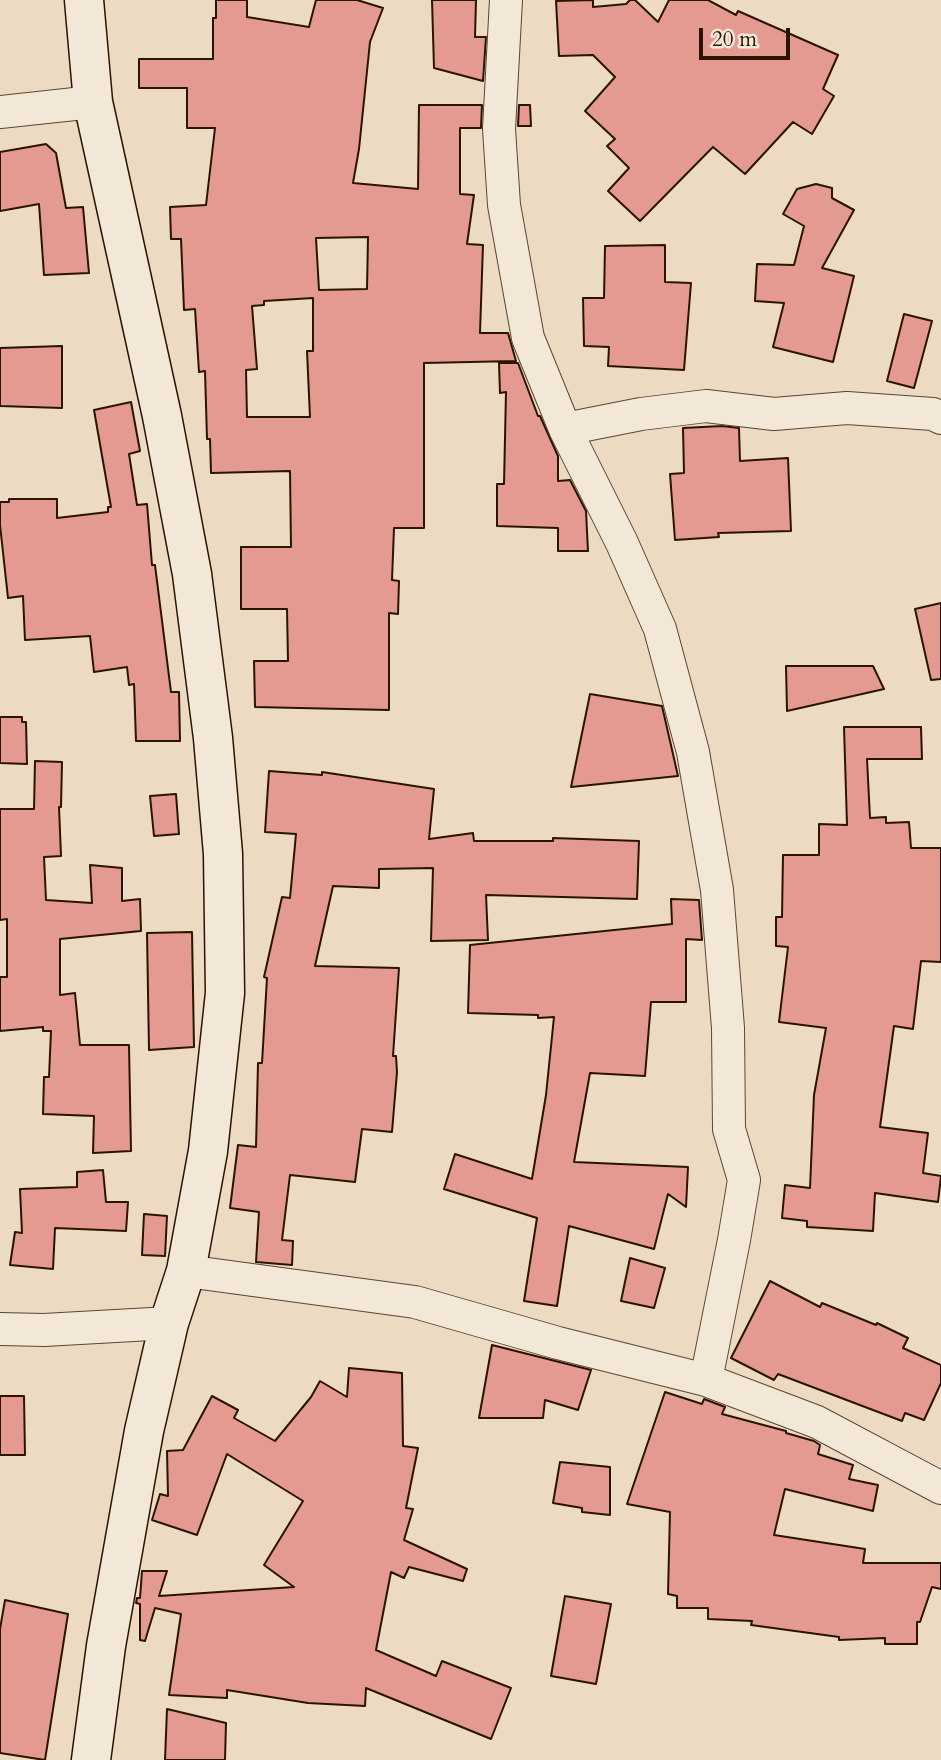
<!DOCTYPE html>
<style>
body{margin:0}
#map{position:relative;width:941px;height:1760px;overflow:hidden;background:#ecdac2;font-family:Cardo,serif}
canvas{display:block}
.scale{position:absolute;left:699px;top:28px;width:91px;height:32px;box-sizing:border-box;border:4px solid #2a1400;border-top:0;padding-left:9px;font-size:21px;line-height:24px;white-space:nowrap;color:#2a1400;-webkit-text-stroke:5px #f3e7d7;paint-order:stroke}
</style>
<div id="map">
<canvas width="941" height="1760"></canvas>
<div class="scale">20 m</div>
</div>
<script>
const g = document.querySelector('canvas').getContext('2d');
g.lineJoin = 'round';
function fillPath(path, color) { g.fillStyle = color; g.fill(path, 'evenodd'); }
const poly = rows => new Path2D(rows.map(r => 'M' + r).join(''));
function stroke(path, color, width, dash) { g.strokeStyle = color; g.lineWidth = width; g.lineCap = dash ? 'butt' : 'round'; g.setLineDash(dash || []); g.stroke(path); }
const building = poly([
 [216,0,247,0,247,17,309,27,316,0,357,0,383,8,370,42,359,149,353,183,418,189,419,105,482,105,481,128,460,128,460,194,474,195,467,244,483,245,480,333,508,333,516,361,424,363,424,528,394,528,392,580,399,581,398,614,389,613,389,710,255,707,254,661,288,661,287,609,241,609,241,547,291,547,290,471,211,473,210,439,207,439,205,371,199,372,195,309,184,310,181,239,171,239,170,207,206,205,215,128,187,128,187,88,139,88,139,59,213,59,213,18,216,18,216,0],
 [368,237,367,289,319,290,316,238,368,237],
 [313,298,313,351,307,351,310,417,247,417,246,370,257,369,252,306,264,305,264,301,313,298],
 [432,0,476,0,475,37,486,37,483,81,434,68,432,0],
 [593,0,593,7,626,4,630,0,635,0,658,22,669,0,708,0,736,15,738,11,838,55,823,89,834,96,812,134,793,122,745,174,713,147,640,221,608,191,629,168,607,146,615,139,585,111,615,77,593,55,559,56,556,1,593,0],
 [519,105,530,105,531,126,518,126,519,105],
 [46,144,56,153,66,208,83,207,89,273,44,275,39,204,0,211,0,152,46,144],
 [816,184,832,188,832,198,854,210,822,268,854,276,833,362,773,347,784,303,755,301,757,264,794,265,804,226,783,214,797,189,816,184],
 [665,245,665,282,691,283,684,370,608,366,609,347,584,346,583,298,604,298,605,246,665,245],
 [904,314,932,321,914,388,887,381,904,314],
 [62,346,62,408,0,406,0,348,62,346],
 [499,363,518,363,538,416,540,416,558,456,558,481,570,480,586,511,588,551,558,551,558,528,497,526,497,484,504,484,506,392,500,393,499,363],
 [131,402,140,451,129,454,137,505,147,504,152,565,155,565,171,692,179,692,180,741,136,741,134,684,129,685,127,667,94,672,90,636,25,640,23,596,8,598,0,525,0,502,9,502,9,499,57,499,57,518,108,512,108,507,111,507,94,410,131,402],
 [722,426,739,428,740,461,788,458,791,531,718,533,719,537,675,540,670,474,684,473,683,428,722,426],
 [941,603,941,679,931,680,915,609,941,603],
 [786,666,873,666,884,689,787,711,786,666],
 [590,694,662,706,678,776,571,787,590,694],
 [0,717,22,717,22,722,26,722,27,764,0,763,0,717],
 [844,727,921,727,922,759,867,759,870,818,886,817,886,823,909,822,911,848,941,848,941,962,921,961,913,1029,894,1026,880,1127,928,1133,923,1173,941,1176,938,1202,875,1193,873,1231,807,1227,807,1221,782,1218,785,1185,810,1188,814,1095,826,1028,779,1022,788,947,776,946,776,917,782,917,783,855,819,855,819,824,847,825,844,727],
 [35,761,62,762,61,807,59,807,61,856,44,857,46,900,92,903,90,865,122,868,122,901,140,899,141,931,60,939,60,995,75,993,80,1045,129,1045,131,1151,93,1153,94,1116,43,1114,44,1077,49,1077,51,1031,43,1031,43,1027,0,1031,0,977,7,977,7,919,0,920,0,809,34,809,35,761],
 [269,771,322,775,322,772,434,789,429,839,473,833,474,841,553,841,553,838,639,841,637,899,486,895,488,940,431,941,433,868,379,869,379,888,333,886,315,966,399,968,393,1056,396,1056,397,1072,392,1132,362,1129,355,1182,290,1175,282,1240,293,1241,292,1265,256,1262,259,1212,230,1208,238,1145,256,1147,258,1063,262,1063,267,978,264,977,282,897,290,898,296,834,265,832,269,771],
 [176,794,179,834,154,836,150,796,176,794],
 [671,899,699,900,702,940,686,939,686,1002,651,1002,645,1076,590,1073,574,1162,688,1167,686,1207,668,1194,654,1249,569,1226,557,1306,524,1301,537,1218,444,1189,455,1154,532,1179,546,1095,554,1017,538,1018,538,1015,468,1013,470,945,672,924,671,899],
 [192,932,194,1047,149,1050,147,933,192,932],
 [103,1170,106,1202,128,1202,126,1231,55,1228,53,1269,10,1265,15,1232,22,1233,20,1189,77,1187,77,1172,103,1170],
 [144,1214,167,1216,165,1256,142,1255,144,1214],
 [630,1258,665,1268,654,1308,621,1301,630,1258],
 [770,1281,820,1307,822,1303,876,1325,877,1323,908,1338,903,1348,941,1365,941,1383,924,1420,905,1413,902,1421,778,1374,774,1380,731,1358,770,1281],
 [492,1345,591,1370,578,1410,545,1400,543,1418,479,1418,492,1345],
 [349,1368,402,1373,403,1446,418,1448,406,1508,413,1509,404,1540,467,1569,463,1581,409,1567,404,1578,391,1572,376,1650,436,1676,442,1661,511,1688,491,1739,366,1688,365,1706,308,1703,227,1690,227,1698,169,1695,181,1614,155,1608,145,1641,140,1640,140,1604,136,1603,137,1598,140,1598,142,1571,167,1571,159,1596,294,1587,264,1565,303,1501,227,1454,197,1535,152,1520,160,1494,168,1496,167,1451,183,1450,212,1396,238,1410,234,1418,275,1441,311,1397,320,1381,347,1397,349,1368],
 [665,1392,702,1404,704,1399,725,1407,722,1414,786,1431,786,1433,814,1441,820,1445,818,1454,853,1465,849,1479,878,1485,873,1511,785,1489,774,1535,865,1549,863,1563,941,1563,941,1589,932,1587,920,1622,917,1622,917,1644,885,1644,885,1638,839,1640,839,1637,751,1625,752,1621,708,1619,708,1608,677,1608,677,1596,668,1594,670,1512,627,1504,665,1392],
 [0,1396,24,1396,25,1455,0,1455,0,1396],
 [560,1462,610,1467,610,1515,582,1512,582,1508,553,1503,560,1462],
 [565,1596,611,1604,596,1684,551,1676,565,1596],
 [5,1600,68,1614,45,1760,0,1753,0,1629,5,1600],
 [167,1709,226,1723,225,1760,165,1760,167,1709]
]);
fillPath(building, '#e49a90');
stroke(building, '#2a1400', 2);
const street = poly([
 [506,0,499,129,504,205,528,338,565,429,622,543,660,629,693,752,717,890,728,1028,729,1129,744,1180,734,1240,706,1380],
 [0,112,93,102],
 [565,429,641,414,706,406,774,414,847,408,933,414,941,418],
 [186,1271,415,1302,558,1343,706,1380,817,1422,941,1488],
 [0,1329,44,1330,169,1323]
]);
const secondary = poly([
 [84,0,93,102,162,416,192,574,213,738,223,854,225,993,208,1151,186,1271,169,1323,144,1431,106,1646,91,1760]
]);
stroke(street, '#5a4630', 34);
stroke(secondary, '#2a1400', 41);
stroke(street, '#f3e7d7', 32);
stroke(secondary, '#f3e7d7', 38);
</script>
